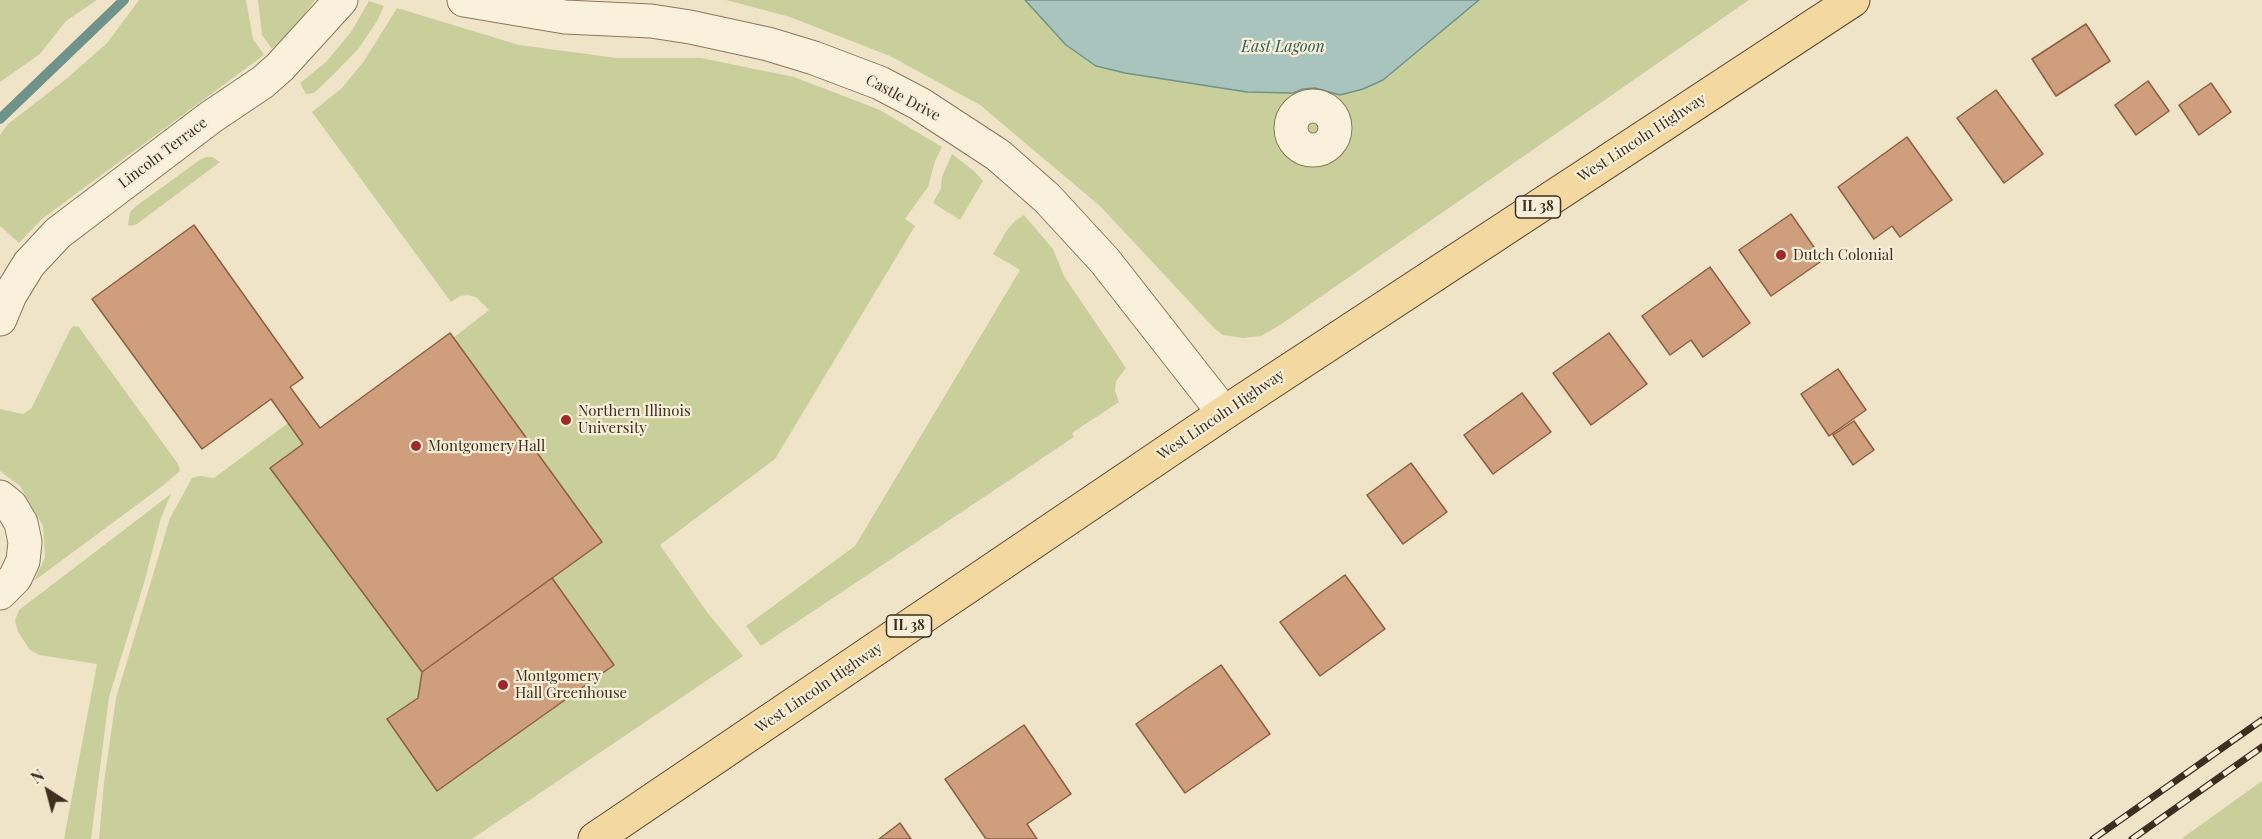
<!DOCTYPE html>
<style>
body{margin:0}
#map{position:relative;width:2262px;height:839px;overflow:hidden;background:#f0e4c8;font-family:"Playfair Display",serif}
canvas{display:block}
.north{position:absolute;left:18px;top:761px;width:60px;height:60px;-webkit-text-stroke:4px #f7eed8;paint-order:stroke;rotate:324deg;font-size:16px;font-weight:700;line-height:24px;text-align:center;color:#3d2e20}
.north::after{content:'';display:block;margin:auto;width:21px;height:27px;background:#3d2e20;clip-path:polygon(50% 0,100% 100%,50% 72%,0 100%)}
</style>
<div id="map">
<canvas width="2262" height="839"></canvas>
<div class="north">N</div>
</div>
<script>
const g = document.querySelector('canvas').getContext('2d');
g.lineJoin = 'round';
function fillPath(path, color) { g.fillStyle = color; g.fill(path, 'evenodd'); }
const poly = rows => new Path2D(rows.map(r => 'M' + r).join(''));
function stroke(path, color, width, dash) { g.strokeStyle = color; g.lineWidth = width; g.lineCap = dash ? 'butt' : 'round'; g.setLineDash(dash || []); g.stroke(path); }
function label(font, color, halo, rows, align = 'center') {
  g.font = font + ' "Playfair Display",serif'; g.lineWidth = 4.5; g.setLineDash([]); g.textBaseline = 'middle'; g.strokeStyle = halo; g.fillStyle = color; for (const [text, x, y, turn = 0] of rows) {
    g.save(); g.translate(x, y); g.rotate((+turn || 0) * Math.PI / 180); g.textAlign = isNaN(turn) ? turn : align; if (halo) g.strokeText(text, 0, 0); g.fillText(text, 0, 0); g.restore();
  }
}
fillPath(poly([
 [0,0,97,0,66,21,40,54,0,82],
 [139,0,246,0,253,39,264,55,42,219,19,243,0,226,0,135,8,124,65,80,107,43],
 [258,0,315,0,292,32,272,49,262,35],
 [726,0,1749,0,1280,325,1261,336,1243,338,1223,335,1213,327,1100,206,980,105,890,56,790,17],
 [369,1,384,6,377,21,359,48,334,74,314,93,306,94,300,83,326,62,351,32],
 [397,8,519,45,617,58,701,58,794,77,880,110,942,147,935,161,928,187,905,219,915,226,775,459,660,545,707,612,743,656,472,839,99,839,104,782,116,698,170,518,192,478,200,476,214,478,288,423,303,444,270,468,422,672,418,698,387,720,437,791,614,665,552,578,602,542,453,338,489,310,476,297,468,295,460,296,451,302,312,112,342,88,364,61],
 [952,154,974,171,983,181,960,220,933,203,941,188,942,177],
 [206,157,212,157,220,162,137,224,132,226,128,225,130,212,135,207,201,159],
 [1024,215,1053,249,1064,276,1126,368,1116,381,1115,391,1119,402,1072,433,1074,437,761,646,746,626,855,546,1020,270,993,254,1007,230,1015,221],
 [74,326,79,327,83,333,178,464,180,471,161,487,34,581,45,557,43,526,20,486,0,471,0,409,23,414,31,409,71,328],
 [171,494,161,518,144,583,109,697,91,839,64,839,97,664,39,655,30,650,18,632,15,620,19,610],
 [2262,781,2262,839,2181,839]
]), '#c9cf9b');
const water = poly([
 [1025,0,1479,0,1383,80,1363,89,1340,95,1315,88,1303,89,1293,93,1247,92,1125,73,1096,66,1066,45,1025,0]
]);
fillPath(water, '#a9c4bc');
stroke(water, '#6f938a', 1.5);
stroke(poly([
 [0,119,124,0]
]), '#6f938a', 10);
const building = poly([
 [2086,24,2110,61,2056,96,2032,59,2086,24],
 [2148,81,2169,111,2136,135,2115,105,2148,81],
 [2211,83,2231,112,2199,135,2179,105,2211,83],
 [1996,90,2043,154,2004,183,1957,118,1996,90],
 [1907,137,1952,200,1900,237,1892,226,1874,239,1838,187,1907,137],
 [1791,214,1823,260,1771,296,1739,250,1791,214],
 [194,225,303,378,290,387,320,428,450,333,602,542,422,672,270,468,303,444,271,399,202,449,92,299,194,225],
 [1710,267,1750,323,1703,357,1691,340,1670,355,1642,316,1710,267],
 [1609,333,1647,384,1591,425,1553,373,1609,333],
 [1838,369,1866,410,1829,436,1801,394,1838,369],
 [1522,393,1551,432,1493,474,1464,435,1522,393],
 [1854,421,1874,450,1853,465,1833,435,1854,421],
 [1411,463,1447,512,1403,544,1367,495,1411,463],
 [1345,575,1385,629,1320,676,1280,622,1345,575],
 [552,578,614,665,437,791,387,719,418,698,422,672,552,578],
 [1221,665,1270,734,1185,793,1136,724,1221,665],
 [1024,725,1071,794,1027,824,1037,839,986,839,945,779,1024,725],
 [900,823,911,839,879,839,900,823]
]);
fillPath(building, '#cf9f7d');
stroke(building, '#8d5f41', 1.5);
const minor = poly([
 [464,0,565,17,651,21,690,27,768,44,814,58,880,83,920,104,998,155,1047,198,1105,261,1224,413],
 '1291 128a22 22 0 1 1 44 0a22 22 0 1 1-44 0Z',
 [0,319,10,295,29,264,58,233,211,117,263,82,280,67,341,0],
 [0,497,11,506,21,523,25,542,23,561,15,578,0,593]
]);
const major = poly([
 [595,839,1224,413,1853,0]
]);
stroke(minor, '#8d765c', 35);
stroke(major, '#5b4430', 35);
stroke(minor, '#faf1dc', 33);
stroke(major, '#f3d9a0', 33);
const rail = poly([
 [2093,839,2262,720],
 [2132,839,2262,747]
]);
stroke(rail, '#3d2e20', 7);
stroke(rail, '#f7eed8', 4.5, [14]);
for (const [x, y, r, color] of [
 [1781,255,6,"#9e2a2b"],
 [566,420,6,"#9e2a2b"],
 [416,446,6,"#9e2a2b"],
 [503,685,6,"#9e2a2b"]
]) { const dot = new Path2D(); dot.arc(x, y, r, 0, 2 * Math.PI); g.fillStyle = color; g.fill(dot); stroke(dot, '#f7eed8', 2); }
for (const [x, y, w] of [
 [1538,207,45],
 [909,626,45]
]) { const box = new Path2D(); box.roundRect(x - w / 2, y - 11, w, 22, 4.5); g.fillStyle = '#f7eed8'; g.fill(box); stroke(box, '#3d2e20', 1.5); }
label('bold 14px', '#3d2e20', null, [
 ["IL 38",1538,207],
 ["IL 38",909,626]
]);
label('15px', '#3d2e20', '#f7eed8', [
 ["Castle Drive",903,98,28],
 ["West Lincoln Highway",1642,138,-33],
 ["Lincoln Terrace",163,153,-37],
 ["West Lincoln Highway",1221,415,-34],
 ["West Lincoln Highway",819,688,-34]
]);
label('15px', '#3d2e20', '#f7eed8', [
 ["Dutch Colonial",1793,255],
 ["Northern Illinois",578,411],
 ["University",578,428],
 ["Montgomery Hall",428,446],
 ["Montgomery",515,676],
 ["Hall Greenhouse",515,693]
], 'left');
label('italic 16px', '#2f5d5a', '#f7eed8', [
 ["East Lagoon",1283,47]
]);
</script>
